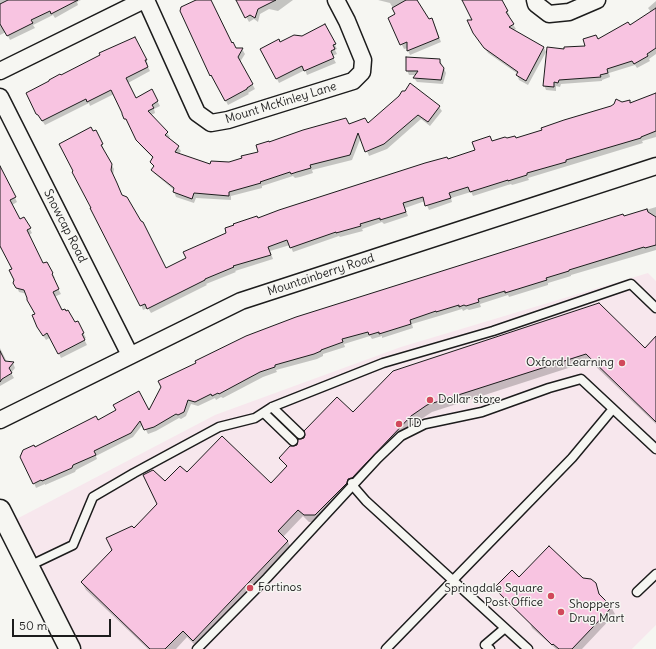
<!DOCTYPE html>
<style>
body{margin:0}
#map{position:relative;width:656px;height:649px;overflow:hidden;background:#f6f6f2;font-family:Delius,sans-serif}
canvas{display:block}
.scale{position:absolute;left:12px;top:619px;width:99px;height:18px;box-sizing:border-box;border:2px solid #1c1c1c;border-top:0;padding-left:5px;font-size:12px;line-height:14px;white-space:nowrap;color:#1c1c1c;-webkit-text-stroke:3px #f6f6f2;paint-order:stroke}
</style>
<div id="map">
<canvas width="656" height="649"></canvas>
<div class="scale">50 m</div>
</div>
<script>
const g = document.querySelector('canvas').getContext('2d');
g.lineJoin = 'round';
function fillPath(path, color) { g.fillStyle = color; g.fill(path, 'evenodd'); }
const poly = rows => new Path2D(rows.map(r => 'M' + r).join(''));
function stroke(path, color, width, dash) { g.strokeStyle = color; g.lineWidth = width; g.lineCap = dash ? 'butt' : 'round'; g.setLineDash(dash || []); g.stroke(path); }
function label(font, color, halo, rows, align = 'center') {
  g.font = font + ' Delius,sans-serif'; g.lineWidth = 3; g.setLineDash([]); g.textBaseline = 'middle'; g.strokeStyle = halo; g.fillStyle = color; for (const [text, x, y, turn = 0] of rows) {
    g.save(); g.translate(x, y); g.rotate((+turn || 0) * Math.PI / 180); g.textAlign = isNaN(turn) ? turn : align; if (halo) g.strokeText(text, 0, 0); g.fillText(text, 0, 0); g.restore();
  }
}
fillPath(poly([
 [648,273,656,281,656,625,632,649,70,649,7,524,215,415,401,347]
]), '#f7e7ed');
fillPath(poly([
 [0,0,81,0,77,2,78,5,55,18,53,15,33,25,35,28,10,40,6,32,0,35],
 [198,0,210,0,232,44,236,49,242,49,245,54,240,62,255,89,248,93,249,94,228,105,215,80,214,80,211,76,181,11],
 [237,0,293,0,278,11,269,9,260,14,258,22,254,19,249,22],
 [378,0,417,0,429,20,434,23,441,42,410,55,408,51,408,48,404,49,389,19,397,15,390,3],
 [463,0,501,0,510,16,508,17,516,29,513,30,544,48,546,52,528,85,519,80,517,75,518,74,488,53,477,38,473,20],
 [656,1,656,54,649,59,650,61,637,68,635,65,609,73,610,77,602,80,602,81,561,84,560,87,556,86,556,91,546,90,544,85,565,50,587,46,630,27,651,12,648,8],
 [325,25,337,49,335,50,337,54,332,56,336,63,307,75,305,70,279,83,277,79,280,43,302,37],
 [137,43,148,64,147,65,150,71,128,83,136,99,152,91,160,106,154,109,155,113,151,115,167,133,170,137,168,139,178,147,181,151,179,154,211,165,229,163,259,152,269,143,349,125,368,124,439,107,442,111,430,126,421,119,387,149,369,156,361,137,352,160,312,170,313,173,300,177,295,178,293,176,262,186,262,188,231,196,231,200,196,198,194,203,176,197,174,192,174,190,155,174,152,170,154,167,151,162,154,159,140,145,123,114,114,94,90,106,89,103,45,125,37,113],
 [440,60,446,73,443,84,417,82,414,78,416,75,409,75,407,70],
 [656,95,656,137,642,141,643,143,528,178,529,180,512,185,511,184,473,196,471,192,451,198,452,202,429,210,425,201,405,208,408,216,384,224,382,222,362,229,363,231,340,237,339,236,293,252,290,245,270,251,273,259,235,271,236,272,206,284,207,285,151,313,148,308,143,310,141,305,93,133,98,136,104,149,103,150,114,169,113,175,122,196,165,269,187,258,257,219,476,151,492,142,516,139,622,103,629,101,631,104],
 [0,172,5,177,17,202,12,205,20,220,24,218,32,233,29,235,43,265,47,263,55,278,53,279,61,294,54,297,62,312,75,324,80,326,86,338,84,339,87,345,61,358,51,337,46,340,41,332,36,314,27,294,19,292,10,271,13,269,3,249,0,248],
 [656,207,656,250,571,275,571,276,548,283,548,285,509,297,508,295,480,304,481,307,469,310,467,309,463,311,462,309,439,316,412,324,413,328,382,338,382,336,372,339,370,336,344,344,345,347,323,354,323,356,317,359,276,370,277,372,263,377,223,398,221,397,216,400,215,398,198,406,191,404,186,416,181,419,179,418,156,431,148,434,143,424,133,437,96,456,97,459,76,470,75,472,45,485,45,484,36,488,34,483,97,421,149,412,623,217],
 [598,304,645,349,656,338,656,424,590,361,432,412,415,423,319,522,309,522,303,516,283,537,288,542,292,549,197,647,187,637,176,649,148,649,86,590,82,583,158,505,165,482,187,474,271,484,287,467,280,458,298,446,301,440,353,414],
 [0,348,7,362,13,363,15,368,11,373,14,378,0,386],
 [582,579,595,584,601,597,611,607,615,614,582,649,556,649,532,628,530,623,500,595,496,588]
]), '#0003');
const building = poly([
 [8,0,78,0,51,14,50,11,31,20,33,23,7,36,0,24,0,4,8,0],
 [196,0,211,0,232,43,233,42,236,48,243,48,238,57,253,84,247,88,247,89,225,101,211,75,210,76,180,11,181,7,196,0],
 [236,0,276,0,258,9,255,18,250,15,245,18,236,0],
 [406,0,417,0,429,19,432,18,439,38,407,51,407,42,400,45,388,18,395,14,392,8,406,0],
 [462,0,502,0,508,11,506,12,514,24,509,27,544,47,526,81,516,75,518,72,484,48,473,33,467,20,472,20,462,0],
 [656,8,656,48,647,54,648,56,634,64,632,61,607,69,608,73,600,75,601,77,559,80,558,83,554,82,554,87,543,86,547,47,564,49,564,47,585,46,583,39,596,35,598,39,628,22,630,25,656,8],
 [325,24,336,44,333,45,335,49,331,51,334,58,304,71,302,66,276,79,260,49,279,39,280,42,294,35,302,36,325,24],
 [135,37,147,60,145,60,148,67,126,78,136,98,152,89,158,101,152,105,154,108,148,111,168,132,165,135,179,146,175,152,210,164,211,161,229,162,242,158,241,156,258,152,256,145,269,141,269,142,303,130,346,118,349,124,365,118,368,123,399,96,402,91,405,91,410,83,440,106,428,122,418,115,384,144,365,152,358,133,350,155,310,165,311,168,297,172,291,174,290,172,260,182,261,183,229,192,229,196,194,193,192,199,173,192,174,188,151,170,154,166,150,162,153,157,136,140,126,119,124,119,122,114,122,113,111,90,87,102,86,99,42,121,38,115,36,114,26,93,49,81,49,80,60,74,61,75,100,55,99,53,135,37],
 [406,57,440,59,440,63,444,68,441,80,413,78,418,71,406,71,406,57],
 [656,93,656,131,641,137,641,138,566,160,566,162,527,173,527,175,508,181,508,180,470,192,468,187,449,193,451,198,425,206,423,197,403,203,406,212,380,220,380,218,360,224,361,226,336,233,336,232,290,248,287,240,268,247,271,255,233,266,234,267,205,279,205,280,147,309,145,304,140,306,90,208,91,208,72,172,73,171,59,144,91,127,93,131,96,130,103,144,101,145,112,164,111,170,117,183,122,195,127,197,141,221,143,222,166,268,186,258,183,252,226,233,225,228,234,225,233,224,257,216,258,218,279,210,425,163,447,157,448,159,475,150,472,142,490,136,492,141,505,137,507,138,515,136,516,138,542,130,541,128,564,120,611,106,614,104,616,99,622,102,630,100,630,103,656,93],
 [0,166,16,197,10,200,20,219,24,217,31,228,27,230,43,263,47,262,53,273,52,274,59,289,53,292,62,310,65,309,66,311,68,310,75,322,78,321,84,333,82,334,85,340,58,354,47,333,43,336,37,327,32,315,35,314,27,300,27,298,24,290,16,288,13,283,14,280,9,270,12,269,0,246,0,166],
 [647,209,648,212,656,217,656,245,645,248,644,247,569,270,569,271,546,278,547,280,505,293,505,291,478,299,479,302,466,306,464,305,459,307,459,305,436,312,436,311,410,320,411,324,379,334,379,332,369,335,368,332,342,339,343,342,321,350,321,351,314,354,275,365,275,367,260,372,219,394,218,393,212,396,211,394,195,402,188,400,184,412,178,415,176,414,154,427,144,430,140,421,131,433,94,451,96,455,73,465,72,468,42,481,41,480,33,484,20,457,23,450,34,445,35,447,96,416,98,420,116,410,113,405,139,391,149,410,161,387,158,381,196,363,195,361,246,336,296,317,623,214,624,216,647,209],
 [599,303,645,348,656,336,656,422,586,354,427,405,411,416,352,478,348,479,347,483,315,515,304,515,298,510,278,531,288,541,193,641,183,631,165,649,150,649,81,582,112,550,106,538,132,526,134,528,157,504,143,475,153,470,165,481,180,466,187,472,222,436,271,483,287,466,279,458,290,446,294,446,297,445,298,439,301,439,304,438,305,435,304,431,337,397,353,412,393,371,599,303],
 [0,351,5,361,14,362,9,368,12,373,2,379,0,382,0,351],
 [549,546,583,578,591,579,596,583,599,594,612,607,572,649,559,649,553,644,552,645,494,588,512,570,519,577,549,546]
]);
fillPath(building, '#f8c4e1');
stroke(building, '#1c1c1c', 1);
const service = poly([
 [272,407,300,434],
 [264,413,293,441],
 [352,483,353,486,366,501,528,649],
 [29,566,73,545,93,497,134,473,219,427,255,418,272,407,383,363,493,331,631,284,656,308],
 [637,592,656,574],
 [197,649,267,578,378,458,401,436,425,424,482,412,549,388,581,379,656,449],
 [386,649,572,458,612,410],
 [490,649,485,645,505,628]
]);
const minor = poly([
 [146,0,197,113,211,123,228,120,353,81,362,72,363,60,347,21,336,0],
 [535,0,536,4,549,14,569,12,597,0],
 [0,71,144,0],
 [0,97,130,355],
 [0,420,241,301,656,166]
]);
const tertiary = poly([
 [0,510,70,649]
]);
stroke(service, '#1c1c1c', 11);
stroke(minor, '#1c1c1c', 19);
stroke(tertiary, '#1c1c1c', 23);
stroke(service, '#f6f6f2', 8);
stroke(minor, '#f6f6f2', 16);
stroke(tertiary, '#f6f6f2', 20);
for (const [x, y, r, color] of [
 [622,363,4,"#d1495b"],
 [430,400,4,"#d1495b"],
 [399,424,4,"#d1495b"],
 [250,588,4,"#d1495b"],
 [551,596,4,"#d1495b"],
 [561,612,4,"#d1495b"]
]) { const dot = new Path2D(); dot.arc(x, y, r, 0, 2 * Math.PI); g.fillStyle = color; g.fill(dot); stroke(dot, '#f6f6f2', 1.5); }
label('12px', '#1c1c1c', '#f6f6f2', [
 ["Mount McKinley Lane",281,103,-17],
 ["Snowcap Road",65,226,63],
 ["Mountainberry Road",321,275,-18]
]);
label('12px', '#1c1c1c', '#f6f6f2', [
 ["Oxford Learning",614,363,"right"],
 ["Dollar store",438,400],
 ["TD",407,424],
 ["Fortinos",258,588],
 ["Springdale Square",543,589,"right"],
 ["Post Office",543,603,"right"],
 ["Shoppers",569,605],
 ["Drug Mart",569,619]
], 'left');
</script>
